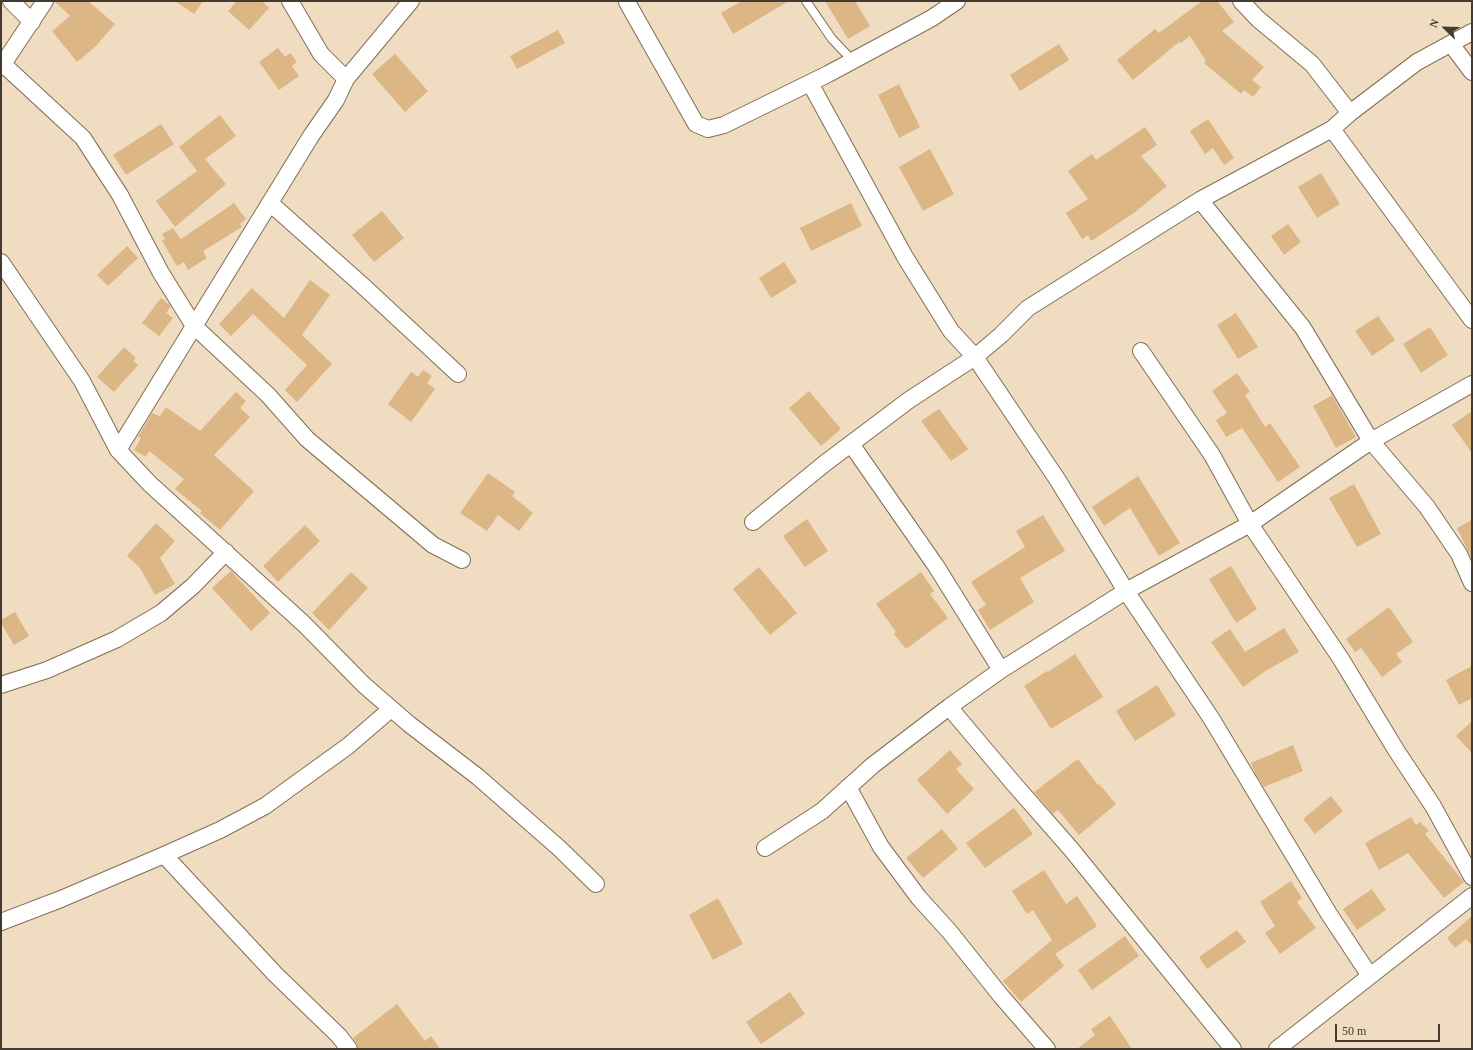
<!DOCTYPE html>
<style>
body{margin:0}
#map{position:relative;width:1473px;height:1050px;overflow:hidden;background:#efdcc1;font-family:Georgia,serif}
canvas{display:block}
.frame{position:absolute;inset:0;border:2px solid #433b31;pointer-events:none}
.north{position:absolute;left:1425px;top:8px;width:40px;height:40px;-webkit-text-stroke:3px #efdcc1;paint-order:stroke;rotate:293deg;font-size:11px;font-weight:700;line-height:16px;text-align:center;color:#433b31}
.north::after{content:'';display:block;margin:auto;width:14px;height:18px;background:#433b31;clip-path:polygon(50% 0,100% 100%,50% 72%,0 100%)}
.scale{position:absolute;left:1335px;top:1024px;width:105px;height:18px;box-sizing:border-box;border:2px solid #433b31;border-top:0;padding-left:5px;font-size:12px;line-height:14px;white-space:nowrap;color:#433b31;-webkit-text-stroke:3px #efdcc1;paint-order:stroke}
</style>
<div id="map">
<canvas width="1473" height="1050"></canvas>
<div class="frame"></div>
<div class="north">N</div>
<div class="scale">50 m</div>
</div>
<script>
const g = document.querySelector('canvas').getContext('2d');
g.lineJoin = 'round';
function fillPath(path, color) { g.fillStyle = color; g.fill(path, 'evenodd'); }
const poly = rows => new Path2D(rows.map(r => 'M' + r).join(''));
function stroke(path, color, width, dash) { g.strokeStyle = color; g.lineWidth = width; g.lineCap = dash ? 'butt' : 'round'; g.setLineDash(dash || []); g.stroke(path); }
fillPath(poly([
 [54,1,88,1,115,24,96,46,77,62,52,31,70,16],
 [175,1,203,1,194,14],
 [237,1,262,1,269,8,249,30,228,11],
 [742,1,789,1,733,34,721,13],
 [825,1,855,1,870,26,848,39],
 [1202,1,1217,1,1234,22,1222,31,1264,67,1252,80,1261,87,1253,97,1244,90,1241,94,1204,63,1206,61,1190,36,1181,43,1179,42,1133,80,1117,60,1155,29,1159,33],
 [558,30,565,43,517,69,510,56],
 [1059,44,1069,60,1020,91,1010,75],
 [278,48,285,57,290,53,297,62,292,66,299,76,279,90,259,62],
 [395,54,428,91,405,112,372,74],
 [899,84,920,127,899,138,878,95],
 [220,115,236,136,205,159,226,184,175,227,156,201,197,171,179,147],
 [1208,119,1234,158,1224,165,1213,148,1205,154,1190,131],
 [161,124,174,144,126,175,113,155],
 [1145,127,1157,145,1141,156,1167,186,1134,213,1091,241,1088,235,1082,239,1066,213,1088,199,1068,171,1092,154,1096,160],
 [930,149,954,194,923,211,899,167],
 [1321,173,1340,204,1317,218,1298,187],
 [234,203,246,219,240,224,242,227,203,251,207,258,188,270,184,262,177,266,162,241,165,239,162,234,173,228,181,239],
 [851,203,862,226,811,251,800,228],
 [382,211,404,238,374,262,352,235],
 [1288,224,1301,242,1284,255,1271,236],
 [127,246,138,258,108,286,97,275],
 [784,262,797,282,771,298,759,278],
 [310,280,330,295,302,335,332,364,297,402,285,390,307,365,253,314,231,336,219,324,252,288,284,318],
 [161,298,171,306,166,313,173,318,159,336,142,323],
 [1236,313,1258,347,1238,359,1217,325],
 [1378,316,1395,340,1372,356,1355,331],
 [1430,327,1448,355,1421,373,1403,344],
 [124,347,136,358,133,361,138,365,114,392,97,377],
 [423,370,432,376,427,383,435,389,411,422,388,404,411,372,418,377],
 [1237,373,1250,392,1245,395,1265,427,1270,423,1300,467,1278,482,1242,428,1226,437,1216,420,1227,413,1212,391],
 [809,391,841,429,821,446,789,408],
 [236,392,246,401,240,408,250,417,214,455,254,491,220,530,200,513,202,511,175,489,184,479,149,451,146,457,134,450,141,438,138,437,152,413,160,416,166,407,200,431],
 [1332,395,1356,437,1336,448,1313,406],
 [939,409,968,449,951,461,921,421],
 [1472,411,1472,453,1452,425],
 [488,473,515,492,512,496,533,513,519,531,498,515,487,531,460,513],
 [1138,476,1180,543,1159,556,1130,508,1104,526,1092,507],
 [1354,484,1381,534,1357,547,1329,498],
 [1043,515,1065,551,1020,578,1034,602,990,630,978,610,986,605,971,582,1025,547,1016,531],
 [807,519,828,551,805,567,783,536],
 [1472,520,1472,559,1457,528],
 [156,523,175,541,160,558,175,584,155,595,140,568,127,556],
 [305,525,320,541,278,582,263,566],
 [1231,566,1257,609,1236,623,1209,579],
 [759,567,797,613,770,635,733,589],
 [231,571,270,613,251,631,212,588],
 [351,572,368,588,329,630,312,613],
 [921,572,934,591,930,594,948,618,906,649,894,634,896,632,876,604],
 [1389,607,1413,642,1396,654,1402,662,1382,677,1361,648,1355,652,1346,639],
 [15,612,29,636,14,645,1,623,1,620],
 [1284,628,1299,652,1267,670,1243,687,1211,642,1230,629,1245,652],
 [1075,654,1103,697,1051,729,1024,686,1047,671,1048,672],
 [1472,666,1472,698,1459,705,1446,680],
 [1157,685,1176,715,1135,741,1116,711],
 [1472,721,1472,753,1456,736],
 [1293,745,1303,771,1264,787,1256,775,1251,763],
 [950,750,962,764,956,769,974,789,947,814,917,780],
 [1078,759,1098,785,1099,784,1116,804,1079,835,1058,810,1053,814,1034,792],
 [1331,796,1343,811,1315,834,1303,819],
 [1014,808,1033,834,985,868,966,843],
 [1411,817,1416,825,1420,822,1429,831,1425,834,1464,882,1444,898,1408,853,1379,870,1365,843],
 [942,829,958,849,923,878,906,858],
 [1044,870,1066,904,1077,896,1097,926,1055,954,1064,966,1021,1002,1003,981,1052,940,1033,910,1027,914,1012,891],
 [1291,881,1302,898,1297,902,1316,928,1280,954,1265,933,1275,926,1260,902],
 [1372,889,1386,910,1357,930,1343,909],
 [718,898,743,944,713,960,689,915],
 [1472,916,1472,946,1466,939,1455,948,1447,938],
 [1237,930,1246,942,1207,969,1199,957],
 [1125,936,1139,956,1092,990,1078,970],
 [790,992,805,1014,761,1044,746,1022],
 [397,1004,425,1041,431,1036,440,1049,358,1049,357,1044,353,1038],
 [1110,1016,1132,1049,1077,1049,1095,1035,1091,1029]
]), '#dcb785');
const service = poly([
 [806,1,832,39,853,61]
]);
const minor = poly([
 [11,1,32,22],
 [1241,1,1258,19,1312,64,1350,113],
 [627,2,696,124,708,129,724,125,828,74,932,18,957,1],
 [1451,44,1472,72],
 [3,64,83,138,120,195,161,273,194,326,268,395,307,439,433,545,462,560],
 [1,67,45,1],
 [346,79,411,1],
 [810,83,905,257,951,331,975,357,1057,479,1126,591,1211,718,1329,914,1370,976],
 [1332,129,1472,320],
 [1200,200,1303,328,1371,441,1427,507,1459,554,1472,583],
 [270,203,362,285,458,374],
 [1,262,82,381,118,450,150,484,304,624,364,685,409,724,478,777,559,848,596,884],
 [1141,351,1212,455,1250,524,1341,659,1396,750,1433,806,1472,877],
 [851,444,936,566,1001,670],
 [118,450,311,136,336,100,346,79,321,54,290,1],
 [753,522,824,464,909,400,975,357,1001,335,1028,308,1200,200,1332,129,1350,113,1417,62,1472,32],
 [1,685,47,670,117,639,161,613,193,586,226,552],
 [949,707,1014,784,1071,849,1233,1049],
 [848,787,881,847,919,898,949,931,1001,996,1047,1049],
 [765,848,822,811,873,765,949,707,1001,670,1126,591,1250,524,1371,441,1472,384],
 [164,855,275,974,339,1036,349,1049],
 [1,922,61,899,164,855,220,830,265,806,348,746,391,709],
 [1277,1049,1472,896]
]);
stroke(service, '#7f6e56', 10);
stroke(minor, '#7f6e56', 18);
stroke(service, '#fff', 8);
stroke(minor, '#fff', 16);
</script>
